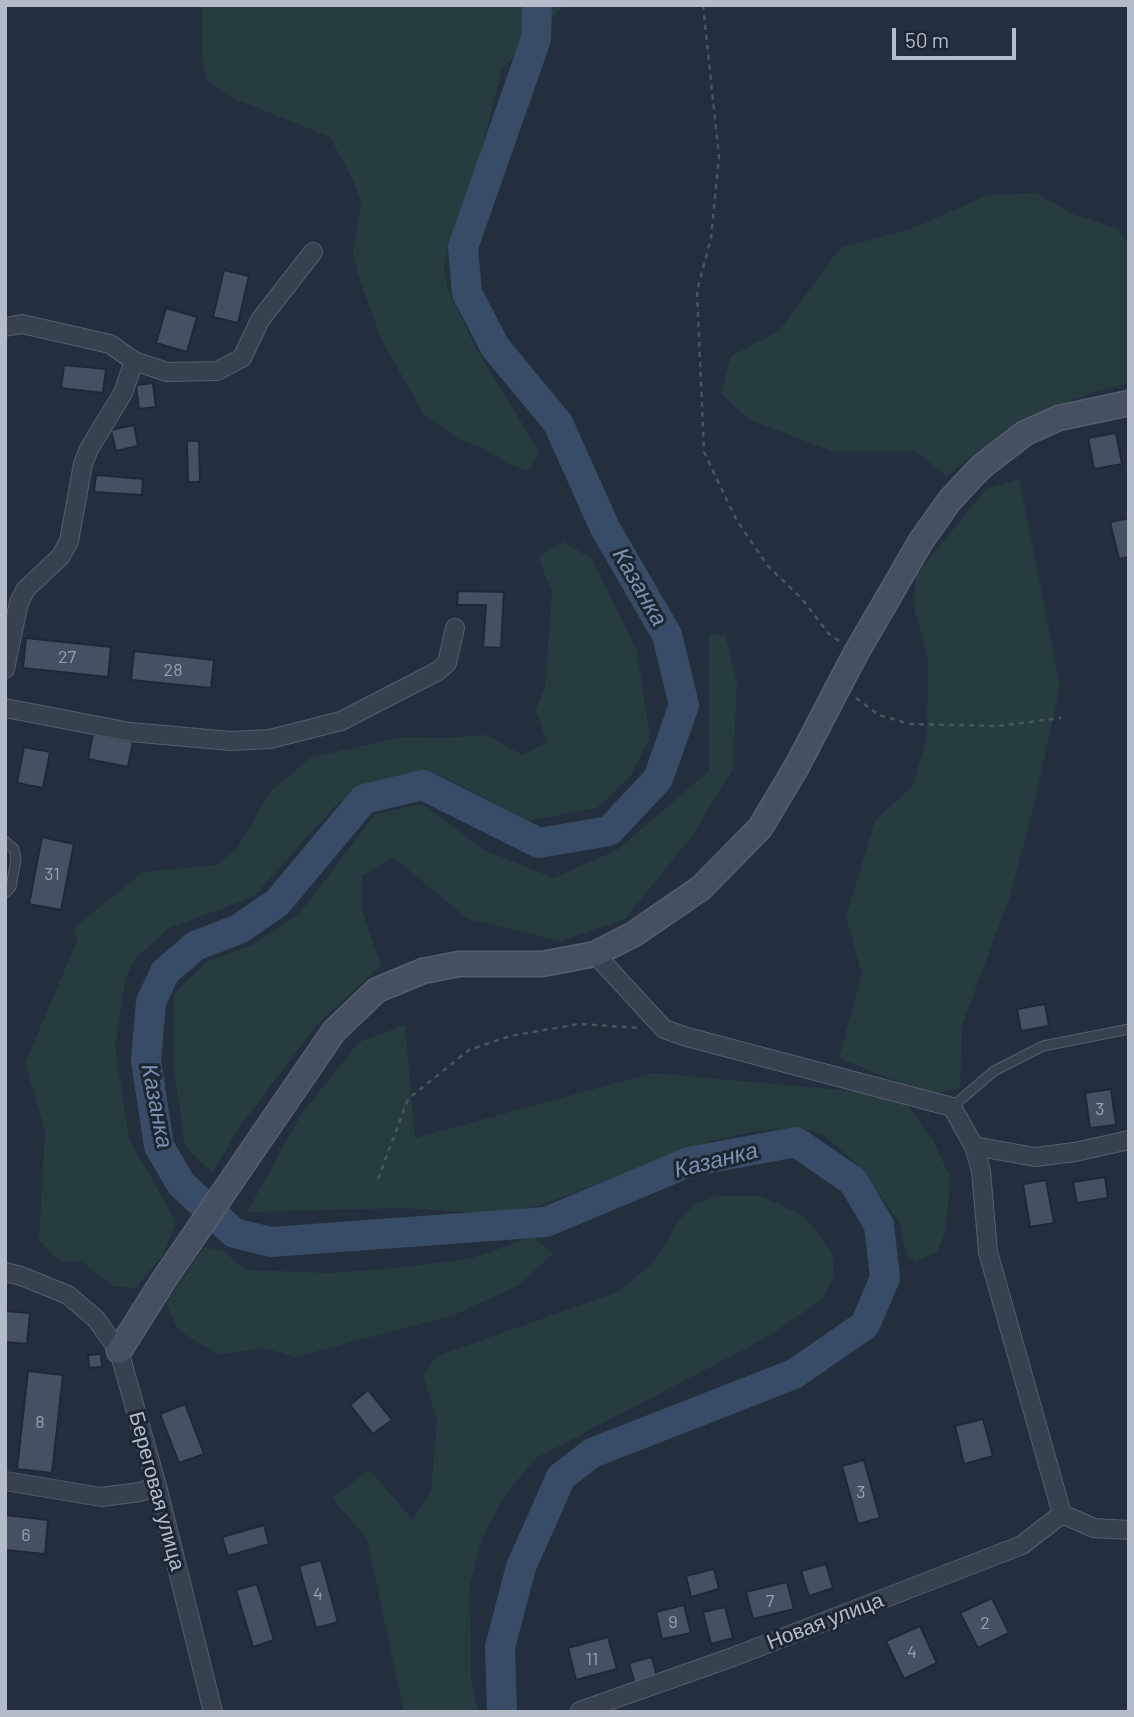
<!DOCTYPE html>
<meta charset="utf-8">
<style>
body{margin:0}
#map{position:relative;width:1134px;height:1717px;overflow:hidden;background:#242f3e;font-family:Barlow,sans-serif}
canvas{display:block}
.frame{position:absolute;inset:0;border:7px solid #b4bcc9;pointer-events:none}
.scale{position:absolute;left:892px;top:28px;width:124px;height:32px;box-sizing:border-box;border:4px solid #b4bcc9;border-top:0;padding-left:9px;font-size:21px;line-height:24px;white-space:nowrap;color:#b4bcc9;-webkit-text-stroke:5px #1d2633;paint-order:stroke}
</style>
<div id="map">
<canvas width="1134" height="1717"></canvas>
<div class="frame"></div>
<div class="scale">50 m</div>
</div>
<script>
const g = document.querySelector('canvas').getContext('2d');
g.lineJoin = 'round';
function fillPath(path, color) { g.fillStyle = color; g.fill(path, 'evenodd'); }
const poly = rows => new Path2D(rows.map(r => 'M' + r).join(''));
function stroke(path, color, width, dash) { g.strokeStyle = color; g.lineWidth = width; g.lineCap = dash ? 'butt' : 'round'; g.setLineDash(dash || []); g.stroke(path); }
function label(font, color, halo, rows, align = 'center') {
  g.font = font + ' Barlow,sans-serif'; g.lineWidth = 6; g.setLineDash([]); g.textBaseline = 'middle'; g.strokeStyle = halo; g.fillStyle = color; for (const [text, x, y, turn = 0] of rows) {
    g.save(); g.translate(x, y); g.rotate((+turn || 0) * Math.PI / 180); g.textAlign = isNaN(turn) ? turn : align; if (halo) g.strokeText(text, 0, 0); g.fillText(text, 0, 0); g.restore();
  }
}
fillPath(poly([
 [202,5,564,5,502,69,474,179,449,244,444,268,448,290,477,350,539,451,530,471,510,465,483,448,458,439,423,414,381,338,358,275,353,251,361,203,354,182,330,137,235,99,207,80,202,58],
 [1036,193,1075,215,1118,229,1129,245,1129,383,1090,393,1018,421,946,476,916,451,831,451,748,419,721,393,731,356,779,331,840,248,913,228,988,195],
 [1019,479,1060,686,1033,809,1010,896,962,1025,960,1087,932,1096,839,1058,862,974,846,917,875,821,913,785,927,737,928,659,914,607,916,575,986,489],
 [564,542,593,560,637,651,650,738,630,777,597,808,529,821,446,778,423,773,401,777,339,802,253,897,169,928,136,958,126,977,115,1046,129,1139,176,1221,163,1256,135,1288,113,1286,81,1261,59,1261,39,1240,45,1130,25,1063,77,941,74,928,143,872,217,865,236,850,270,792,310,758,400,737,445,738,486,735,522,755,547,743,536,710,545,686,552,592,538,557],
 [709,635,725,635,737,682,733,769,692,836,625,919,560,941,468,919,393,857,362,876,363,914,381,965,316,1026,241,1125,212,1173,185,1146,173,1061,174,994,207,962,252,945,299,914,375,814,422,804,484,850,554,878,617,850,709,771],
 [405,1025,415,1138,653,1073,863,1092,907,1105,932,1138,950,1177,946,1229,938,1251,916,1261,906,1255,900,1223,858,1165,823,1134,802,1128,756,1131,712,1141,538,1206,493,1214,403,1208,247,1212,302,1113,359,1042],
 [716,1196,762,1196,805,1217,832,1252,834,1276,823,1299,764,1339,536,1458,506,1494,483,1536,470,1583,471,1678,478,1712,404,1712,367,1539,332,1498,369,1470,413,1520,431,1490,437,1420,423,1374,437,1356,618,1292,655,1261,678,1221,696,1204],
 [533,1237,553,1254,517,1286,454,1315,295,1357,264,1348,218,1355,178,1330,166,1303,204,1247,223,1251,246,1270,329,1273,394,1268,469,1259]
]), '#263c3f');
stroke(poly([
 [502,1712,500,1647,521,1567,561,1477,592,1453,794,1374,865,1325,885,1278,879,1225,853,1181,796,1142,689,1162,546,1222,271,1242,234,1233,181,1184,159,1146,146,1061,151,1002,165,972,195,946,239,929,277,903,364,799,423,785,539,843,609,831,658,779,684,705,667,635,605,528,558,423,495,347,467,293,463,247,536,39,537,5]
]), '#394c67', 30);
const building = poly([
 [224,270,249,276,238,323,213,317,224,270],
 [166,308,197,317,187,352,156,343,166,308],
 [64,365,106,369,103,393,61,388,64,365],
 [153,383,156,407,139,409,136,385,153,383],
 [134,425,138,446,116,451,111,430,134,425],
 [1116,433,1122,464,1094,469,1088,438,1116,433],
 [187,441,199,441,200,482,188,482,187,441],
 [96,475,143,479,142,495,94,492,96,475],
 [1129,518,1129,557,1119,559,1110,522,1129,518],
 [458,591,504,592,501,648,483,647,486,605,457,605,458,591],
 [26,638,111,647,108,677,23,668,26,638],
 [134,651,214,660,211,688,131,680,134,651],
 [93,734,133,742,128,767,88,759,93,734],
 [24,747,50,752,43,788,17,783,24,747],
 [42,837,74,844,61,910,29,904,42,837],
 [1045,1004,1049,1026,1021,1031,1017,1009,1045,1004],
 [1111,1089,1116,1125,1090,1128,1085,1093,1111,1089],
 [1105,1177,1108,1198,1077,1203,1073,1182,1105,1177],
 [1046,1180,1054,1223,1030,1227,1023,1184,1046,1180],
 [5,1311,30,1313,27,1344,5,1342,5,1311],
 [101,1354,102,1367,89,1368,88,1355,101,1354],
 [28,1371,63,1375,52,1473,17,1469,28,1371],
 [368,1390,392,1420,373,1434,350,1405,368,1390],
 [185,1404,204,1454,179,1463,160,1414,185,1404],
 [983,1419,993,1456,964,1464,955,1426,983,1419],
 [864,1460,880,1518,858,1524,842,1466,864,1460],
 [5,1515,48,1520,45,1554,5,1550,5,1515],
 [264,1525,269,1544,228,1556,222,1537,264,1525],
 [321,1560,338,1622,316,1628,299,1566,321,1560],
 [826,1564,833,1588,809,1596,801,1571,826,1564],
 [714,1569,719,1589,691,1597,686,1576,714,1569],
 [787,1582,794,1609,753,1619,746,1592,787,1582],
 [257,1584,274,1640,253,1647,236,1590,257,1584],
 [992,1598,1009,1633,978,1648,960,1613,992,1598],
 [684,1605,691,1633,662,1639,656,1612,684,1605],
 [725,1607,733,1638,711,1644,703,1612,725,1607],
 [920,1626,937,1663,904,1679,886,1641,920,1626],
 [608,1637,617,1669,576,1680,568,1648,608,1637],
 [652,1657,658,1681,636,1688,629,1663,652,1657]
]);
fillPath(building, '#455162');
stroke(building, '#1f2835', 2);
const lane = poly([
 [5,841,14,849,16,859,11,887,5,893],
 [952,1107,994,1071,1043,1046,1129,1029]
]);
const street = poly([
 [5,327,22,324,110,344,134,361,167,372,217,371,242,358,260,320,313,252],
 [5,669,19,602,26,589,61,556,69,541,83,464,89,449,123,393,134,361],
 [5,708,130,732,231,741,270,739,341,721,438,671,447,663,455,628],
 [595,954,664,1029,687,1037,952,1107,974,1146,981,1171,988,1252,1062,1514],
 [974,1146,1035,1157,1075,1152,1129,1140],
 [5,1272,21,1276,68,1295,96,1319,119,1351,157,1486,213,1712],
 [5,1481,101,1497,140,1492,157,1486],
 [1062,1514,1094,1528,1129,1530],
 [580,1711,733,1657,1022,1545,1062,1514]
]);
const secondary = poly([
 [119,1351,163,1281,334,1031,377,990,423,971,459,964,542,964,595,954,634,934,701,888,760,828,797,766,856,653,921,541,950,500,981,467,1025,433,1059,418,1129,403]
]);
stroke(lane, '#565f6c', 11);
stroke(street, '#565f6c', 20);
stroke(secondary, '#565f6c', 27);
stroke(poly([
 [703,5,719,157,711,238,697,291,704,452,736,519,767,565,802,599,829,634,839,641],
 [856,698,879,715,910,724,998,726,1061,718],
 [378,1179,408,1099,469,1050,510,1036,579,1024,640,1028]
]), '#44595c', 2.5, [5, 5]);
stroke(lane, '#38414e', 9);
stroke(street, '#38414e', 18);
stroke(secondary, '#465061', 24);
label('18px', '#98a1af', null, [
 ["27",67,657],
 ["28",173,670],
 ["31",52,874],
 ["3",1100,1109],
 ["8",40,1422],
 ["3",861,1492],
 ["6",26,1535],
 ["4",318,1594],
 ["7",770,1601],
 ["9",673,1622],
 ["2",985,1623],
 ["4",912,1652],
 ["11",592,1659]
]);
label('21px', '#b4bcc9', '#1d2633', [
 ["Береговая улица",157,1491,75],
 ["Новая улица",825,1621,-21]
]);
label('italic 23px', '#7c92b1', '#1d2633', [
 ["Казанка",640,587,60],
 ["Казанка",157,1106,79],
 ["Казанка",716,1160,-14]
]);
</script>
